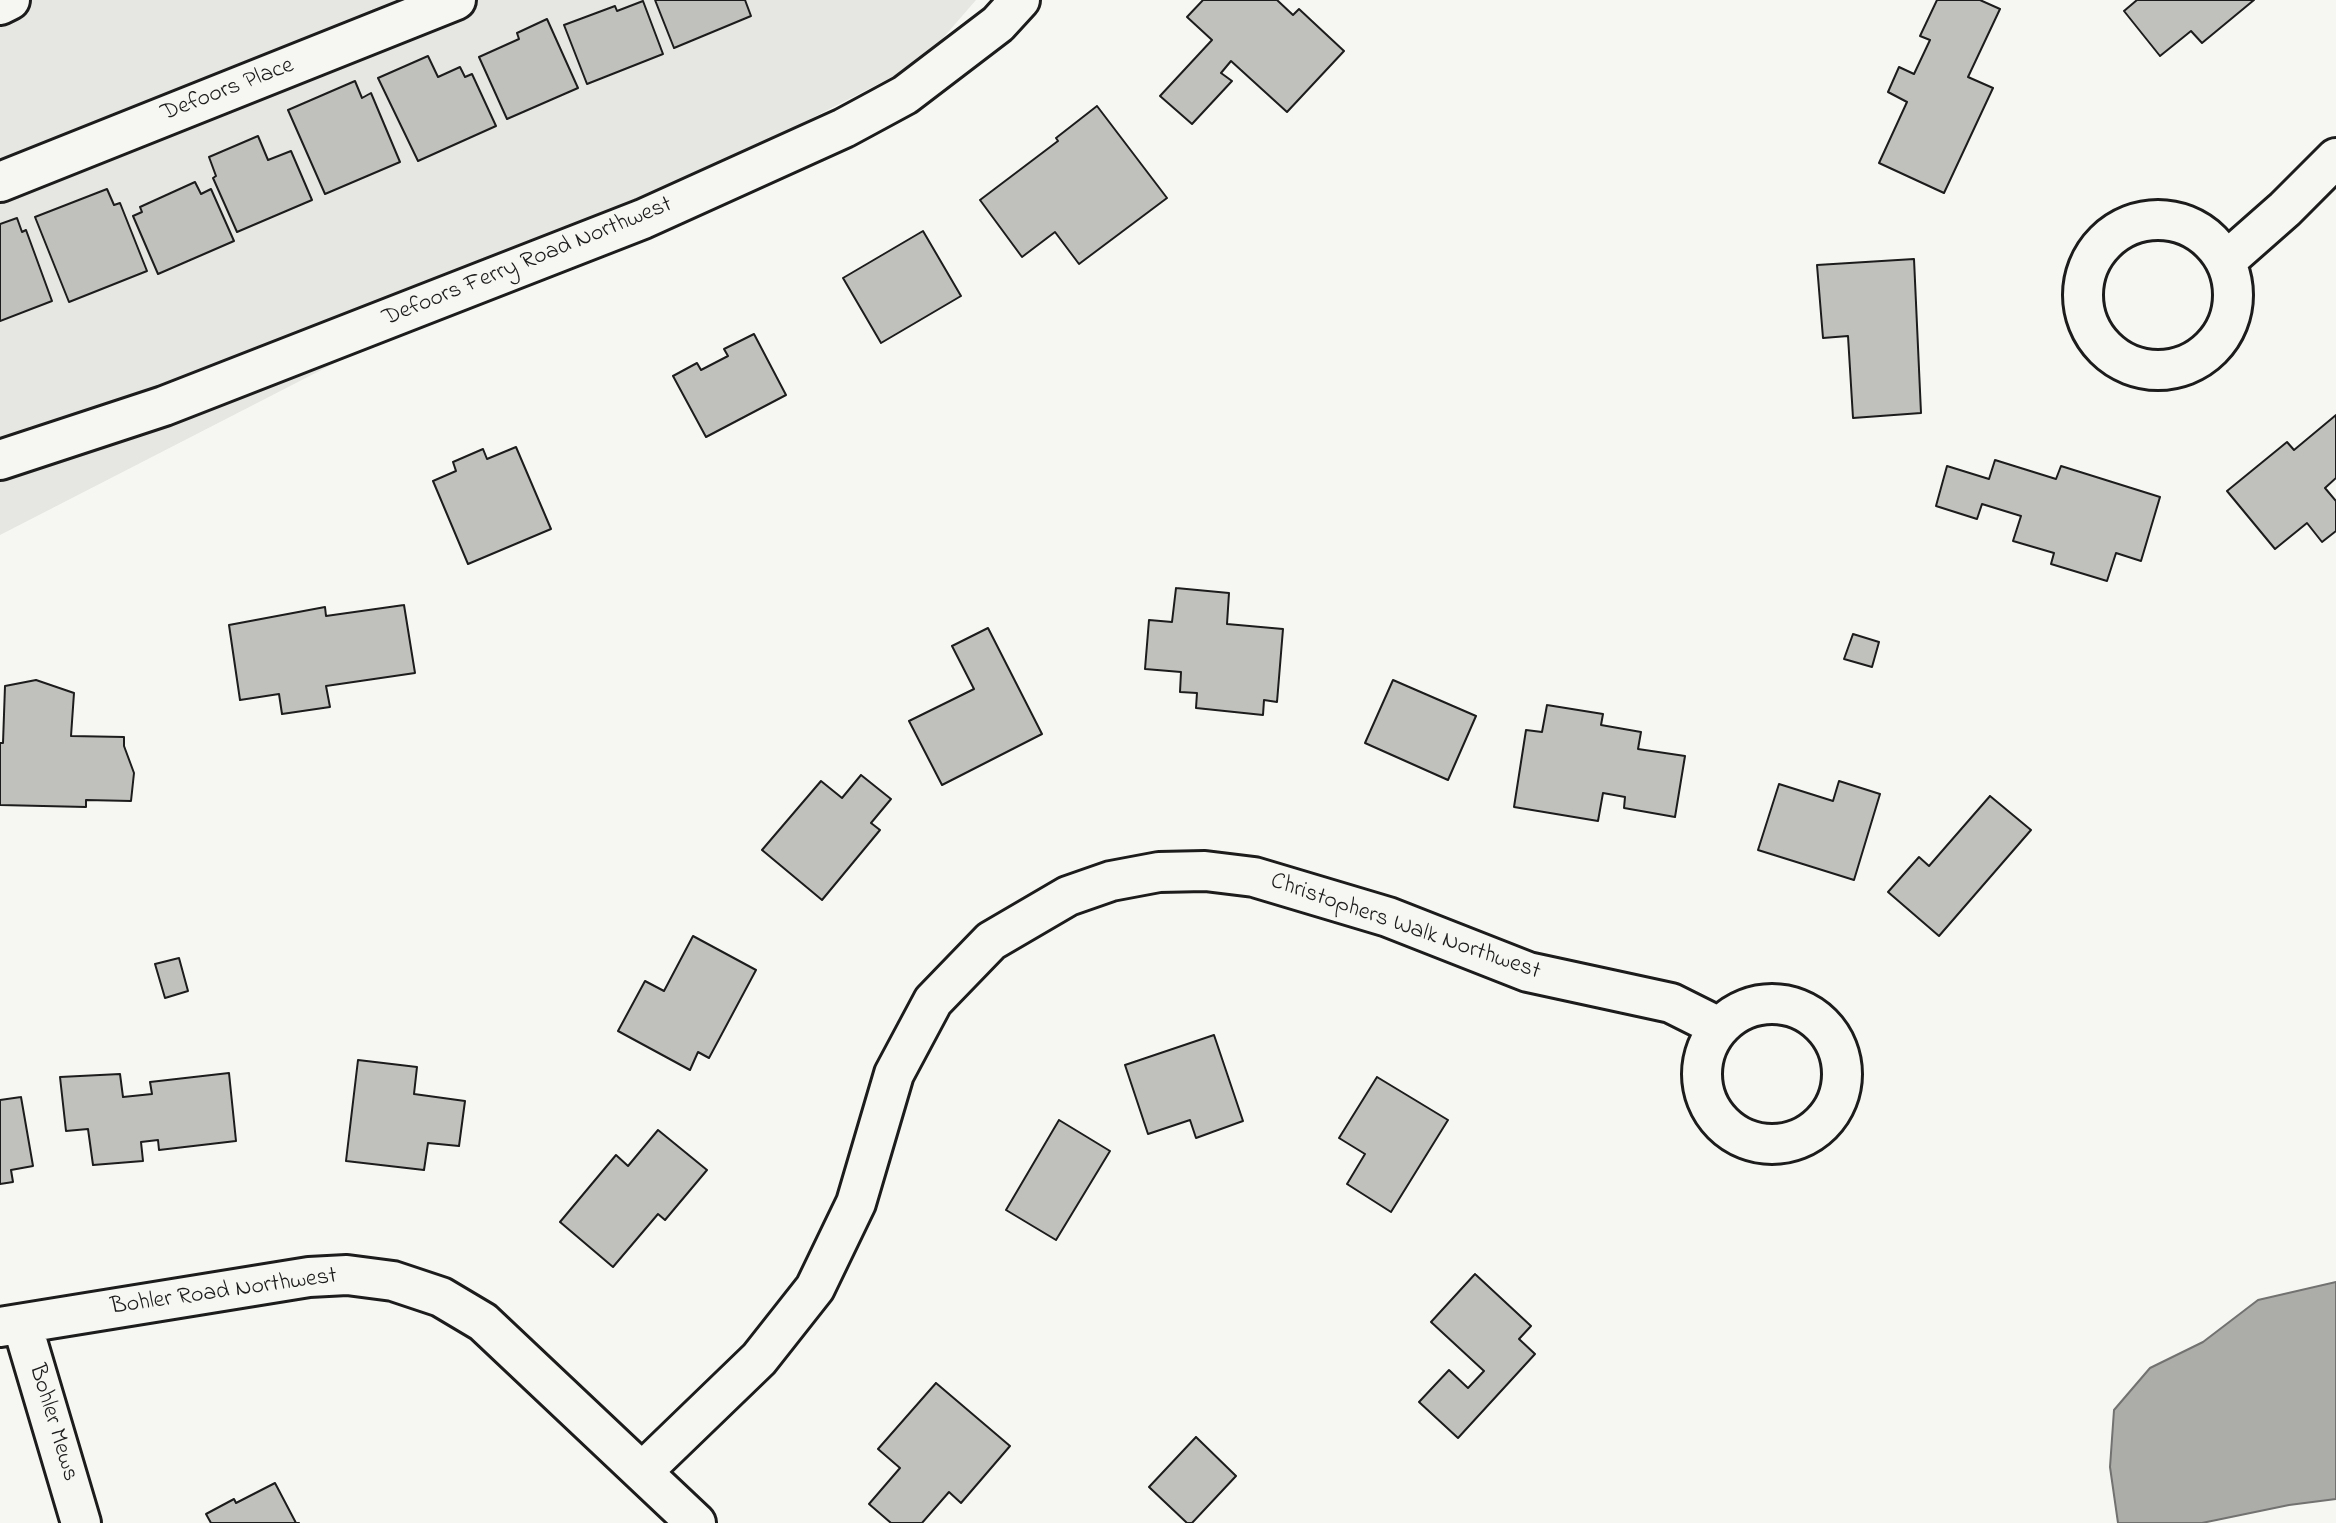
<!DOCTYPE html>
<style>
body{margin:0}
canvas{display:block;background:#f6f6f2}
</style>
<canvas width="2336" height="1523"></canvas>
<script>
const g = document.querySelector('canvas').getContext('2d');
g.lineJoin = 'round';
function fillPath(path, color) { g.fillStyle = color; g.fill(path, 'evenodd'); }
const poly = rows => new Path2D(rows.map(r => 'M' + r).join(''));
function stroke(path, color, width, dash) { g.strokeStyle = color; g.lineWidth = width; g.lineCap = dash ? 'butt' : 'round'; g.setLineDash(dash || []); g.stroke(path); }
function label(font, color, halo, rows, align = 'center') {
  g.font = font + ' "Indie Flower",sans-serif'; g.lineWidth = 7; g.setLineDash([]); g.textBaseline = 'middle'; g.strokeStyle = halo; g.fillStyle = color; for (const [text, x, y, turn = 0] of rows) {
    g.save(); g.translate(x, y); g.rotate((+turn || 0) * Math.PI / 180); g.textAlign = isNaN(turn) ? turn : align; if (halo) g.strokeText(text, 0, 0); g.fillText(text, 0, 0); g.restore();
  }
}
fillPath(poly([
 [0,0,976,0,923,61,0,535]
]), '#e6e6e2');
const water = poly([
 [2336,1282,2336,1499,2289,1505,2202,1523,2118,1523,2110,1467,2114,1410,2150,1368,2203,1342,2258,1300,2336,1282]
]);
fillPath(water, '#acaca9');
stroke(water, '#727271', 2);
const building = poly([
 [655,0,745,0,751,16,674,48,655,0],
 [1203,0,1277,0,1293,15,1299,9,1344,51,1287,112,1231,61,1221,73,1232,81,1192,124,1160,96,1212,40,1187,17,1203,0],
 [1937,0,1980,0,2000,9,1968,77,1993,88,1944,193,1879,163,1907,102,1888,92,1899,67,1914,74,1930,40,1920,36,1937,0],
 [2137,0,2254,0,2202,43,2191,31,2160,56,2124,11,2137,0],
 [643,1,663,54,587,84,564,25,615,6,617,11,643,1],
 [547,19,578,88,507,119,479,57,519,39,517,33,547,19],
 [428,56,438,77,460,67,465,77,472,74,496,126,418,161,378,78,428,56],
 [355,81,362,98,371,93,400,162,325,194,288,110,355,81],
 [1097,106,1167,198,1079,264,1055,232,1022,257,980,200,1058,141,1056,138,1097,106],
 [258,136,268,160,291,151,312,200,237,232,213,178,216,176,209,157,258,136],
 [195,182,201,194,211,189,234,241,158,274,133,216,142,212,140,207,195,182],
 [107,189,114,205,120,203,147,271,69,302,35,217,107,189],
 [17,218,22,232,26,230,52,301,0,321,0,224,17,218],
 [923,231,961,296,881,343,843,278,923,231],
 [1914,259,1921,413,1853,418,1848,336,1823,338,1817,265,1914,259],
 [754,334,786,395,706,437,673,376,697,363,701,370,728,356,724,349,754,334],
 [2336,415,2336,478,2325,488,2336,501,2336,531,2322,542,2307,523,2275,549,2227,491,2287,442,2294,450,2336,415],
 [516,447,551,529,468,564,433,481,456,471,453,462,483,449,487,459,516,447],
 [1995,460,2056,479,2061,466,2160,497,2141,561,2116,553,2107,581,2051,564,2054,553,2013,541,2021,516,1982,504,1977,519,1936,506,1947,466,1989,479,1995,460],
 [1176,588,1229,593,1227,624,1283,629,1277,702,1264,700,1263,715,1196,708,1197,693,1180,692,1181,672,1145,669,1149,620,1172,622,1176,588],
 [404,605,415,673,326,686,330,707,282,714,279,694,240,700,229,625,325,607,326,616,404,605],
 [988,628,1042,734,942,785,909,721,974,689,952,646,988,628],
 [1853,634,1879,642,1872,667,1844,659,1853,634],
 [36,680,74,693,71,736,124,737,124,746,134,773,131,801,86,800,86,807,0,805,0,743,3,743,5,686,36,680],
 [1393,680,1476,716,1448,780,1365,743,1393,680],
 [1547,705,1603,714,1601,725,1641,732,1638,749,1685,756,1675,817,1624,808,1625,797,1603,793,1598,821,1514,807,1526,730,1542,732,1547,705],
 [861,775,891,799,871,823,880,830,822,900,762,850,821,781,842,798,861,775],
 [1839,781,1880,794,1854,880,1758,850,1779,784,1833,801,1839,781],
 [1990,796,2031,830,1939,936,1888,892,1919,857,1929,866,1990,796],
 [693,936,756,970,709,1058,698,1052,690,1070,618,1031,645,981,664,991,693,936],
 [179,958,188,991,165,998,155,964,179,958],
 [1214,1035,1243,1121,1196,1138,1190,1120,1148,1134,1125,1065,1214,1035],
 [358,1060,417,1067,414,1094,465,1101,459,1146,428,1143,424,1170,346,1161,358,1060],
 [229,1073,236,1141,159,1150,158,1140,141,1142,143,1161,93,1165,88,1129,66,1131,60,1077,120,1074,123,1097,152,1094,150,1082,229,1073],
 [1377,1077,1448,1120,1391,1212,1347,1184,1365,1154,1339,1138,1377,1077],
 [21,1097,33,1166,11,1170,13,1182,0,1184,0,1100,21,1097],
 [1059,1120,1110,1151,1056,1240,1006,1210,1059,1120],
 [658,1130,707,1170,665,1220,658,1214,613,1267,560,1222,616,1155,628,1166,658,1130],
 [1475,1274,1531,1326,1519,1339,1535,1354,1458,1438,1419,1402,1449,1370,1468,1388,1484,1371,1431,1322,1475,1274],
 [936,1383,1010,1446,961,1503,949,1492,922,1523,891,1523,869,1504,900,1468,878,1449,936,1383],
 [1196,1437,1236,1476,1192,1523,1187,1523,1149,1487,1196,1437],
 [275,1483,296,1523,299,1523,211,1523,206,1514,234,1499,236,1503,275,1483]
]);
fillPath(building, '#c0c0bd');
stroke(building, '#1c1c1c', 2);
const minor = poly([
 [0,5,10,0],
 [0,182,456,0],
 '2083 295a75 75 0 1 1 150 0a75 75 0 1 1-150 0Z',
 [2226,261,2285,209,2336,158],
 [0,460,164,406,643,219,844,128,905,95,998,24,1020,0],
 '1702 1074a70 70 0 1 1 140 0a70 70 0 1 1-140 0Z',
 [22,1324,81,1523],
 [0,1327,309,1277,347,1275,393,1281,441,1297,483,1322,696,1523],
 [642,1472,759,1359,815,1288,856,1203,894,1074,933,1001,991,941,1068,896,1111,881,1159,872,1205,871,1254,877,1388,917,1528,972,1671,1003,1719,1027]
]);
stroke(minor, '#1c1c1c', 44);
stroke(minor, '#f6f6f2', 38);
label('24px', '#1c1c1c', '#f6f6f2', [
 ["Defoors Place",228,91,-21],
 ["Defoors Ferry Road Northwest",528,263,-22],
 ["Christophers Walk Northwest",1405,928,19],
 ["Bohler Road Northwest",224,1293,-8],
 ["Bohler Mews",52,1423,73]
]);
</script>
